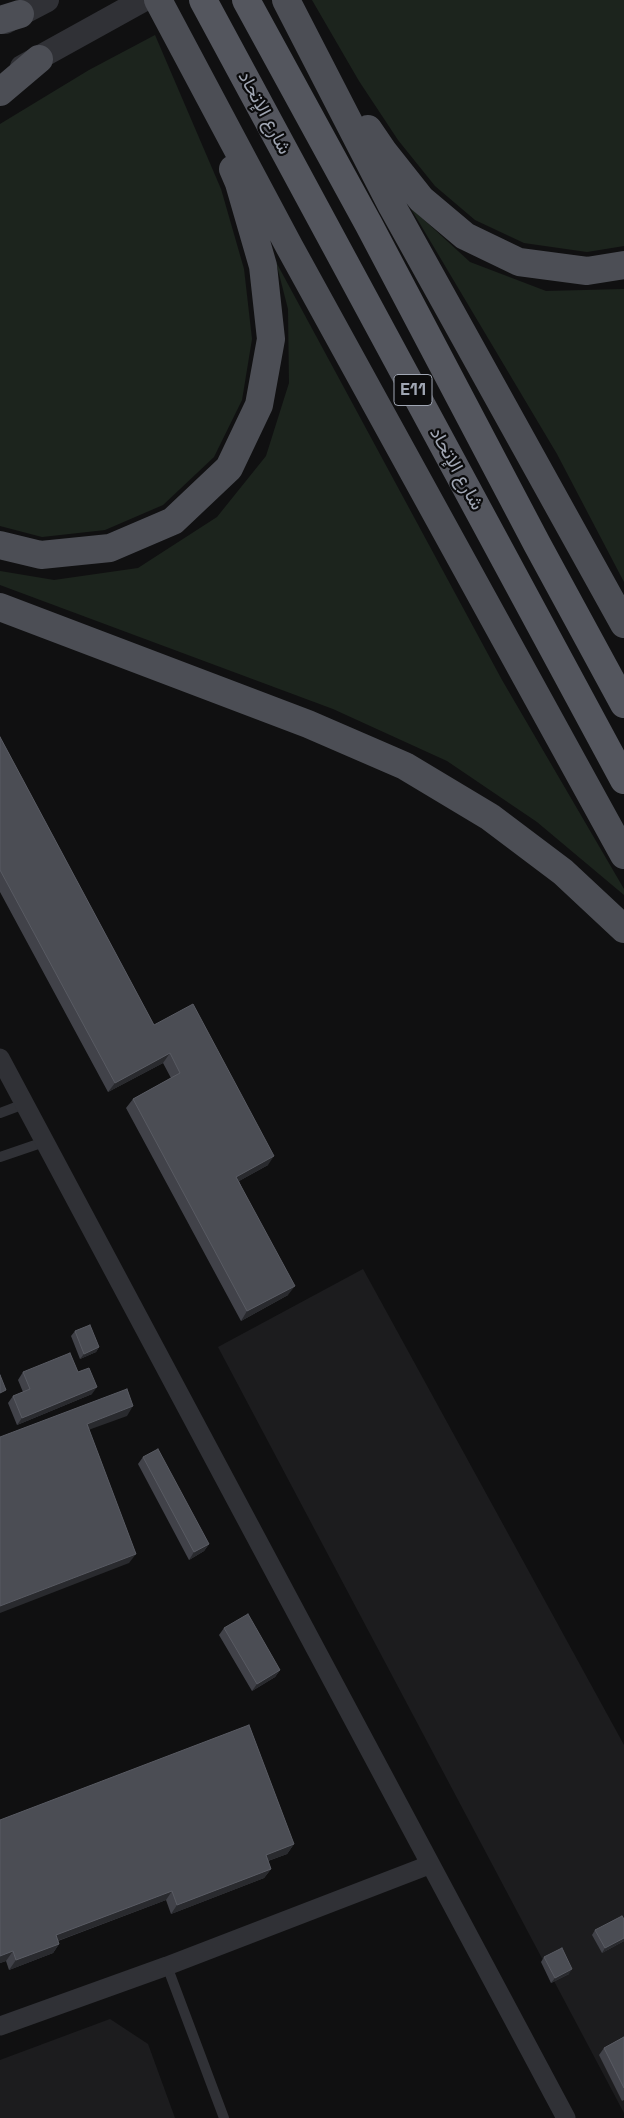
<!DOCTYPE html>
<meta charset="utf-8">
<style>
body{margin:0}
canvas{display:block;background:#101011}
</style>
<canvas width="624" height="2118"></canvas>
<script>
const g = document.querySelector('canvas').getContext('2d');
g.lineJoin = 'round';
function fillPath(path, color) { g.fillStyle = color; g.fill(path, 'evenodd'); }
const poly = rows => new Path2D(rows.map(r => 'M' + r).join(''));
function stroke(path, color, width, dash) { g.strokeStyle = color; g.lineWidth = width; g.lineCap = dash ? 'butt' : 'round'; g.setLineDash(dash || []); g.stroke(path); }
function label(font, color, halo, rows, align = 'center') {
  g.font = font + ' "Space Grotesk",Vazirmatn,sans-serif'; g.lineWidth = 4.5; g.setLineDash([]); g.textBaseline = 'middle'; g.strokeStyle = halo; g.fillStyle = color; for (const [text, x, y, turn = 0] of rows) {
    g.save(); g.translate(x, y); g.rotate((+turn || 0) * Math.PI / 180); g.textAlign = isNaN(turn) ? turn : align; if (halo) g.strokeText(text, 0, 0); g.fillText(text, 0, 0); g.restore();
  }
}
fillPath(poly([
 [363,1269,624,1745,624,2113,218,1347],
 [110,2019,148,2044,175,2118,0,2118,0,2060]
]), '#1c1c1e');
fillPath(poly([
 [312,0,624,0,624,246,587,252,524,243,475,220,435,186,398,140,359,81],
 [155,35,221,189,244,269,252,339,242,400,214,457,163,505,105,530,42,537,0,526,0,124,89,70],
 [410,207,470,262,546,291,624,289,624,582,557,454],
 [276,262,502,680,624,889,624,895,537,822,447,761,333,709,0,585,0,571,54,580,138,568,217,517,266,456,289,383,288,309]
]), '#1c241d');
stroke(poly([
 [0,1113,24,1104],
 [0,1157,44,1142],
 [167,1966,224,2118]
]), '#303136', 10);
stroke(poly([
 [0,1058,566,2118],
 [0,2026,167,1966,429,1865]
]), '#303136', 19);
stroke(poly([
 [5,22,47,0],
 [22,67,143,0]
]), '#303136', 24);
stroke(poly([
 [158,0,289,246,624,855],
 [286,0,392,206,624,624],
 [0,20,20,14],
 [0,92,39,59],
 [368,129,383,151,421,199,465,236,519,262,587,271,624,265],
 [0,545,41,555,110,548,173,521,229,468,259,405,271,339,263,266,239,183,233,169],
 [0,607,308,724,405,766,490,817,563,872,624,929]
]), '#4c4e55', 28);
stroke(poly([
 [203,0,624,780],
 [246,0,369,225,537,544,624,704]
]), '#54565e', 28);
fillPath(poly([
 [0,737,154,1025,268,1165,239,1181,288,1295,241,1321,126,1108,133,1099,171,1078,163,1063,108,1092,0,892],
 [75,1331,99,1347,96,1352,80,1359,71,1336],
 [23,1372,78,1372,92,1394,17,1425,8,1403,13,1396,23,1392,18,1380],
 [143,1457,209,1544,204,1551,189,1560,138,1464],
 [224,1628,280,1670,275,1677,252,1691,219,1635],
 [0,1820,294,1844,287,1854,268,1861,271,1869,264,1878,171,1914,166,1900,58,1941,59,1944,53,1953,9,1970,6,1961,0,1963],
 [624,1919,624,1941,602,1953,592,1935,595,1930],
 [544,1957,569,1974,551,1983,541,1962],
 [624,2037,624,2100,622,2101,599,2055,604,2048]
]), '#414249');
fillPath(poly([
 [170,1053,163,1063,108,1092,115,1083],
 [274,1156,268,1165,230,1186,236,1177],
 [295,1286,288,1295,241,1321,247,1311],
 [99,1347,96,1352,80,1359,84,1354],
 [97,1387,92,1394,17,1425,22,1418],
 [133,1406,127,1416,80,1433,87,1424],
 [209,1544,204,1551,189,1560,194,1552],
 [136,1554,129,1563,0,1613,0,1606],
 [280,1670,275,1677,252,1691,257,1684],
 [294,1844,287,1854,259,1864,266,1855],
 [271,1869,264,1878,171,1914,177,1905],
 [172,1891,166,1900,49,1944,56,1935],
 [624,1938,624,1941,602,1953,605,1948],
 [59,1944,53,1953,9,1970,16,1960],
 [13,1951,6,1961,0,1963,0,1956],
 [572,1969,569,1974,551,1983,555,1978]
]), '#292a2e');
const building = poly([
 [0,737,154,1025,193,1004,274,1156,236,1177,295,1286,247,1311,133,1099,180,1073,170,1053,115,1083,0,870,0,737],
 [90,1325,99,1347,84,1354,75,1331,90,1325],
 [70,1353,78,1372,89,1368,97,1387,22,1418,13,1396,30,1389,23,1372,70,1353],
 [0,1375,6,1390,0,1393,0,1375],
 [127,1389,133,1406,87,1424,136,1554,0,1606,0,1437,127,1389],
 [158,1449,209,1544,194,1552,143,1457,158,1449],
 [248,1614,280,1670,257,1684,224,1628,248,1614],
 [249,1725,294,1844,266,1855,271,1869,177,1905,172,1891,56,1935,59,1944,16,1960,13,1951,0,1956,0,1820,249,1725],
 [622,1916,624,1919,624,1938,605,1948,595,1930,622,1916],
 [562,1948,572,1969,555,1978,544,1957,562,1948],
 [624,2037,624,2088,604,2048,624,2037]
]);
fillPath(building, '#4b4d54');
stroke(building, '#595b63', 1);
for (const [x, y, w] of [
 [413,390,38]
]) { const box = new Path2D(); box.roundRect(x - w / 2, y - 15.5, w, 31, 4); g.fillStyle = '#0b0b0c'; g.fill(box); stroke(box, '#a0a6b3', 1); }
label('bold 18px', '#a0a6b3', null, [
 ["E11",413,390]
]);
label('19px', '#a0a6b3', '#0b0b0c', [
 ["شارع الإتحاد",264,113,62],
 ["شارع الإتحاد",456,469,61]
]);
</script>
